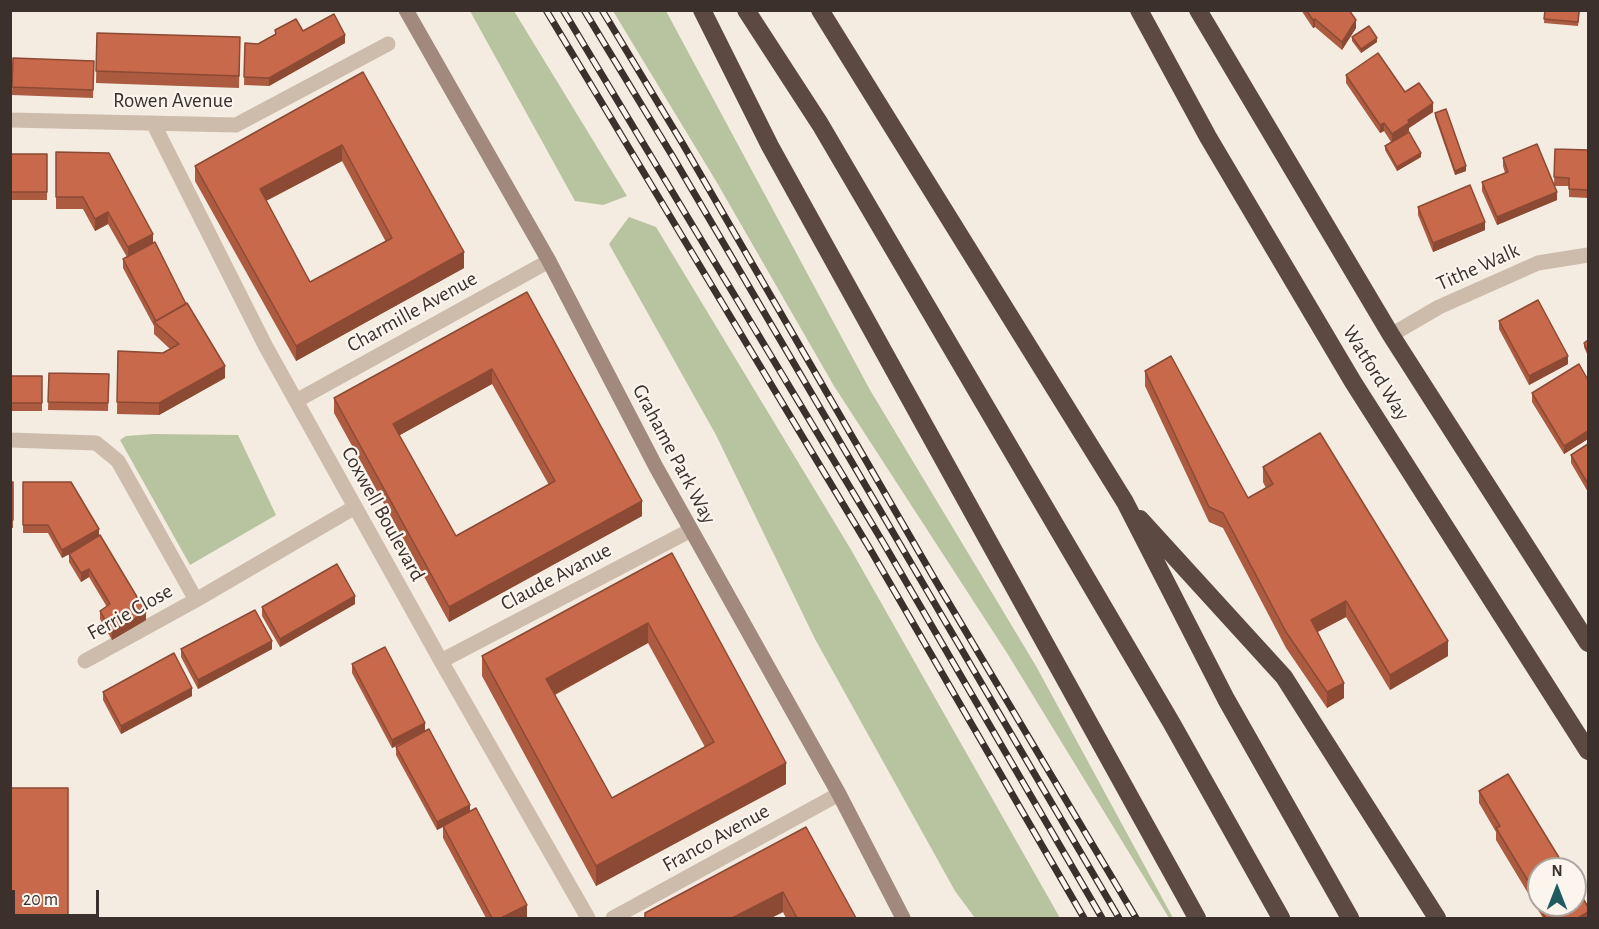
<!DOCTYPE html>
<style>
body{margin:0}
#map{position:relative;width:1599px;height:929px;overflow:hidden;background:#f4ebe1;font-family:"Alegreya Sans",sans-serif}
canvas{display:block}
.frame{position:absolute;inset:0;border:12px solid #3b302b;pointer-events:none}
.north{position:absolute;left:1527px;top:857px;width:60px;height:60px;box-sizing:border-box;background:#fbf5ee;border:2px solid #aea6a0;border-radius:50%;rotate:0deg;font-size:16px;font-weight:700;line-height:24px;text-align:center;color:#3b302b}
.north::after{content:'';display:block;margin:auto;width:21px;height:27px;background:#1f5a5e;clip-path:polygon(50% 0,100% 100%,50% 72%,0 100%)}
.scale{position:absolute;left:12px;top:890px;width:87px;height:27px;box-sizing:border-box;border:3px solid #3b302b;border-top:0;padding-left:8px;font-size:18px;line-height:21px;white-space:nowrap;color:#3b302b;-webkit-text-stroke:4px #fbf5ee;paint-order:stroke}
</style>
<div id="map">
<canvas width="1599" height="929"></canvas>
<div class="frame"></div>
<div class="north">N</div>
<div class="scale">20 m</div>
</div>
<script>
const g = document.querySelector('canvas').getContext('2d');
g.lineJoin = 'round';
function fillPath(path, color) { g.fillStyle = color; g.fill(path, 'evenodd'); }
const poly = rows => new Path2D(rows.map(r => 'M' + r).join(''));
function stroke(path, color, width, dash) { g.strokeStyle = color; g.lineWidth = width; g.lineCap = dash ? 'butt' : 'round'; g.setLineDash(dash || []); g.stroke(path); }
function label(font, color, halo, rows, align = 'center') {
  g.font = font + ' "Alegreya Sans",sans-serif'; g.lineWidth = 4.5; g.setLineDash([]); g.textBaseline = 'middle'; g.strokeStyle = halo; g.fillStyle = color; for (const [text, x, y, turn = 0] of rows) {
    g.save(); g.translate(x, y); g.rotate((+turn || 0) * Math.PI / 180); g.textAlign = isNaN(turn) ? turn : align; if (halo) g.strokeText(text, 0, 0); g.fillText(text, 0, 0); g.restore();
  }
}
fillPath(poly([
 [470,11,514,11,627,196,603,205,575,201],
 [613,11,666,11,870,390,1036,666,1173,918,1169,918,1007,653,834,386,716,181],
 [629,217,656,227,850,548,1060,918,975,918,955,891,815,639,716,435,609,244],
 [154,434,238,435,276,515,190,565,120,440,126,436]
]), '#b8c4a0');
stroke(poly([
 [10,120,236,125,388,44],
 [153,123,266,347,441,661,588,918],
 [1391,335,1439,307,1538,263,1588,255],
 [296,401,549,261],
 [10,440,96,443,118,461,196,600,355,507],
 [85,661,196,600],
 [441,661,691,530],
 [613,918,839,794]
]), '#cdbbac', 15);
stroke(poly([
 [406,10,549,261,656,467,839,794,903,918]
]), '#a18a7d', 15);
stroke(poly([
 [702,10,770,146,1197,918],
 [746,10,820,124,1171,722,1281,918],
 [820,10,1125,502,1226,699,1350,918],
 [1139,10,1208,137,1353,382,1588,751],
 [1198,10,1391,335,1588,643],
 [1140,519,1284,677,1437,918]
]), '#5c4a42', 18);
const rail = poly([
 [546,10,870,549,1084,918],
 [563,10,884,544,1102,918],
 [584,10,673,157,1119,918],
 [602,10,684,146,934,578,1136,918]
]);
stroke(rail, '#3b302b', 7);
stroke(rail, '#fbf5ee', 4.5, [14]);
fillPath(poly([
 [1301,10,1349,10,1356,28,1342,50,1315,27,1313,28],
 [1545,10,1580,10,1578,26,1544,23],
 [275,30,303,31,345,43,269,86,244,85,245,43,258,44,275,35],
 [97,33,240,37,239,88,96,83],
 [1352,37,1377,42,1361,53,1352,41],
 [13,58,94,61,93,98,12,95],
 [363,72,464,268,296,361,195,181,195,166],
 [342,161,386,242,310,282,266,201],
 [1346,75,1405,92,1433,112,1409,128,1409,131,1401,136,1421,157,1397,171,1385,150,1385,146,1391,142,1384,131,1380,133,1346,83],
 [1435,113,1466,171,1455,175,1435,117],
 [1555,149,1588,150,1588,198,1569,197,1569,186,1554,186],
 [56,152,153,243,225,378,159,415,117,414,118,351,163,353,170,349,154,334,154,326,123,268,123,259,127,257,108,224,95,231,83,209,56,209],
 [10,154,47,154,47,200,10,200],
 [1503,158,1557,200,1497,225,1482,191,1482,182,1505,173,1503,166],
 [1418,207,1485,230,1433,252,1418,215],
 [527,292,642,516,449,622,334,413,334,398],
 [492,384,549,485,456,536,399,435],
 [1499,321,1568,364,1529,385,1499,329],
 [1588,340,1588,356,1584,347,1584,343],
 [1145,371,1248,498,1266,488,1263,482,1263,467,1448,656,1390,690,1346,617,1318,632,1344,698,1327,708,1286,648,1223,528,1209,522,1145,386],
 [49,373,109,374,108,411,48,410],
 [10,376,42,376,42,411,10,411],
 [1588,380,1588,439,1564,454,1532,402,1532,393],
 [1588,444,1588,492,1571,463,1571,455],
 [10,482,13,482,13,528,10,528],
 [23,482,99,536,146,620,112,640,100,619,100,611,107,607,89,577,81,582,69,562,69,554,62,558,48,533,23,533],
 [672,553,786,784,596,886,482,676,482,656],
 [648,643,705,747,612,798,555,695],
 [355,604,280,647,262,616,262,607],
 [181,649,272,649,198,689,181,657],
 [352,664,425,731,392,748,352,673],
 [103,692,192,696,121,734,103,700],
 [396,747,470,812,527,917,524,918,486,918,443,838,443,827,437,830,396,755],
 [1479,791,1539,869,1539,905,1575,905,1588,918,1543,918,1496,840,1496,832,1479,803],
 [806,827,856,918,786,918,783,912,771,918]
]), '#ac5a40');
fillPath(poly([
 [1315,19,1315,27,1313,28,1313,20],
 [1356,20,1356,28,1342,50,1342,42],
 [345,35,345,43,269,86,269,78],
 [1377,38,1377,42,1361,53,1361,49],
 [1433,103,1433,112,1409,128,1409,131,1392,143,1392,134,1408,120],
 [1384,123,1384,131,1380,133,1380,125],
 [342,145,342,161,260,204,260,189],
 [1421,153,1421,157,1397,171,1397,167],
 [1466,166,1466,171,1455,175,1455,171],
 [1557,192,1557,200,1497,225,1497,217],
 [108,212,108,224,95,231,95,219],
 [1485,222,1485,230,1433,252,1433,243],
 [153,234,153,246,128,259,128,247],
 [464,252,464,268,296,361,296,346],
 [1568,356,1568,364,1529,385,1529,376],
 [225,366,225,378,159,415,159,403],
 [492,369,492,384,393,439,393,424],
 [1588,431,1588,439,1564,454,1564,446],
 [642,501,642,516,449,622,449,607],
 [99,529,99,538,62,558,62,550],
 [89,569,89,577,81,582,81,573],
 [355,596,355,604,280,647,280,639],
 [1346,601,1346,617,1311,635,1311,620],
 [146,612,146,620,112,640,112,632],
 [648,623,648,643,546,699,546,679],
 [272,641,272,649,198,689,198,680],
 [1448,641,1448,656,1390,690,1390,675],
 [1344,683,1344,698,1327,708,1327,692],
 [192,688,192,696,121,734,121,726],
 [425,723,425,731,392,748,392,740],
 [786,763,786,784,596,886,596,866],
 [470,805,470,813,437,830,437,822],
 [783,892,783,912,771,918,732,918],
 [527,905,527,917,524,918,501,918],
 [1588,912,1588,918,1578,918]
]), '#8c4a34');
const building = poly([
 [1306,10,1349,10,1356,20,1342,42,1315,19,1313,20,1306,10],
 [1545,10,1579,10,1578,22,1544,19,1545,10],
 [334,14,345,35,269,78,244,77,245,43,258,44,276,34,275,30,296,19,303,31,334,14],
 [1369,26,1377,38,1361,49,1352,37,1369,26],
 [97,33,240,37,239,76,96,71,97,33],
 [1378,53,1405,92,1419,83,1433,103,1408,120,1409,123,1392,134,1384,123,1380,125,1346,75,1378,53],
 [13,58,94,61,93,90,12,87,13,58],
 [363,72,464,252,296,346,195,166,363,72],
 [342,145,392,238,310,282,260,189,342,145],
 [1446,109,1466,166,1455,171,1435,113,1446,109],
 [1409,132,1421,153,1397,167,1385,146,1409,132],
 [1537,144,1557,192,1497,217,1482,182,1508,172,1503,158,1537,144],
 [1555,149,1588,150,1588,190,1569,189,1569,178,1554,177,1555,149],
 [56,152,109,153,153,234,128,247,108,212,95,219,83,197,56,197,56,152],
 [10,154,47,154,47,192,10,192,10,154],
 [1470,185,1485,222,1433,243,1418,207,1470,185],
 [155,242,186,304,156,321,123,259,155,242],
 [527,292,642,501,449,607,334,398,527,292],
 [492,369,555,481,456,536,393,424,492,369],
 [1538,300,1568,356,1529,376,1499,321,1538,300],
 [187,303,225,366,159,403,117,402,118,351,163,353,179,344,154,322,187,303],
 [1588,340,1588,352,1584,343,1588,340],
 [1171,356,1248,498,1273,484,1263,467,1320,433,1448,641,1390,675,1346,601,1311,620,1344,683,1327,692,1286,632,1223,513,1209,507,1145,371,1171,356],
 [1579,364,1588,380,1588,431,1564,446,1532,393,1579,364],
 [49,373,109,374,108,403,48,402,49,373],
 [10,376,42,376,42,403,10,403,10,376],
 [1588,444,1588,484,1571,455,1588,444],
 [10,482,13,482,13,520,10,520,10,482],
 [23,482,71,482,99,529,62,550,48,525,23,525,23,482],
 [100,535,146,612,112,632,100,611,110,604,89,569,81,573,69,554,100,535],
 [672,553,786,763,596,866,482,656,672,553],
 [648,623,714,742,612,798,546,679,648,623],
 [337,564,355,596,280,639,262,607,337,564],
 [255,610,272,641,198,680,181,649,255,610],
 [385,647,425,723,392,740,352,664,385,647],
 [174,653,192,688,121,726,103,692,174,653],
 [429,729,470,805,437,822,396,747,429,729],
 [1508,774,1566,869,1539,869,1539,899,1496,828,1500,826,1479,791,1508,774],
 [10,788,68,788,68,918,10,918,10,788],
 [476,808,527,905,501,918,492,918,443,826,476,808],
 [806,827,856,918,797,918,783,892,732,918,645,918,645,913,806,827],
 [1575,885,1588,907,1588,912,1578,918,1546,918,1543,914,1547,911,1543,905,1575,905,1575,885]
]);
fillPath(building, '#c8694b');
stroke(building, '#8c4a34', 1.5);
label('21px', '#3b302b', '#fbf5ee', [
 ["Rowen Avenue",173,101],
 ["Tithe Walk",1478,267,-24],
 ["Charmille Avenue",412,312,-29],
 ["Watford Way",1376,373,58],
 ["Grahame Park Way",674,454,62],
 ["Coxwell Boulevard",383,514,61],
 ["Claude Avanue",556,577,-28],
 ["Ferrie Close",130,612,-29],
 ["Franco Avenue",716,838,-29]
]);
</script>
